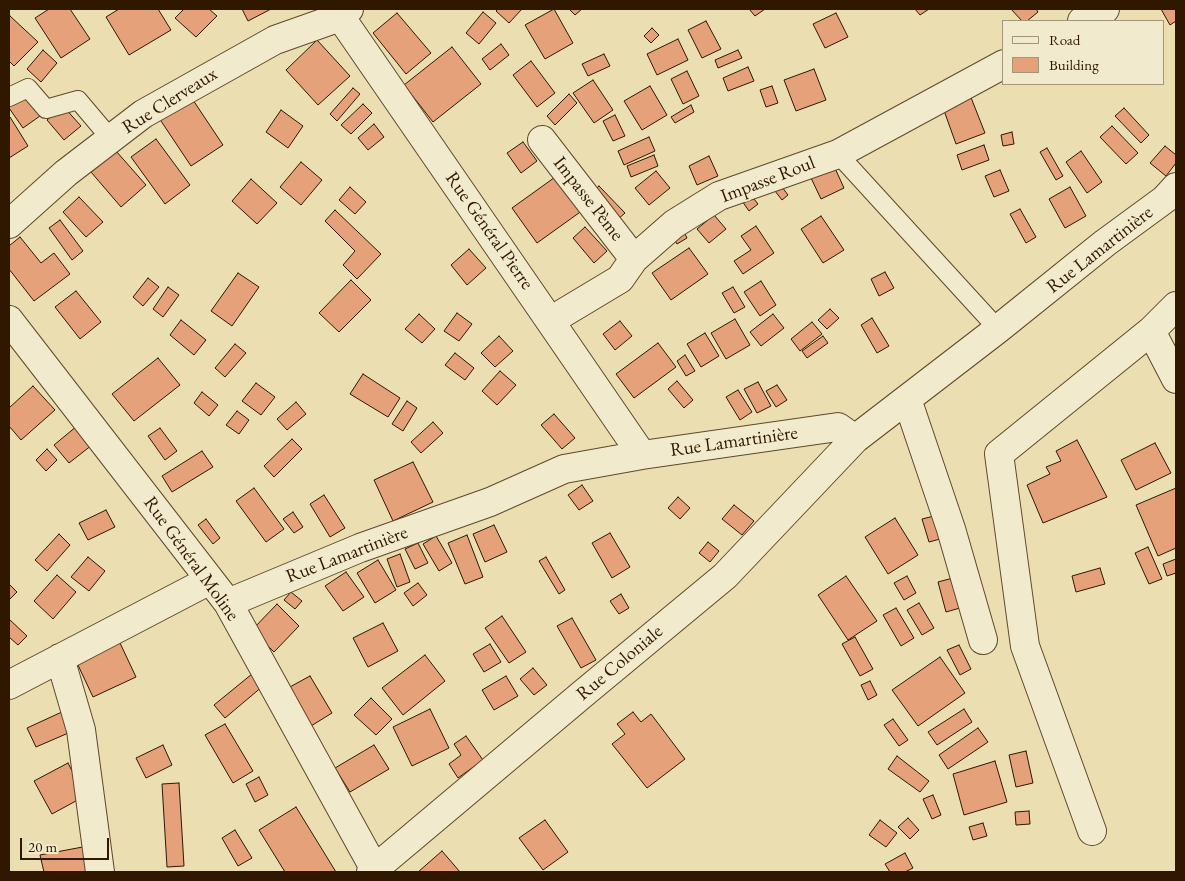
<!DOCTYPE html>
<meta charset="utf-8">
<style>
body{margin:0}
#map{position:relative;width:1185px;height:881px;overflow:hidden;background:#ebdeb0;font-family:"EB Garamond",serif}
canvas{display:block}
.frame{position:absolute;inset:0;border:10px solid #2f1700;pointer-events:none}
.legend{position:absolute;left:1002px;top:20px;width:162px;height:65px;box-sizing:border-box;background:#f2eacc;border:1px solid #a4967a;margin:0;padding:6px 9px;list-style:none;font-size:15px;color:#2f1700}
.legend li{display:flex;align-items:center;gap:10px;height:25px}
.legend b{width:25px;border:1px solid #a4967a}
.scale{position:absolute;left:20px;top:838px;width:89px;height:22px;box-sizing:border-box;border:2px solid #2f1700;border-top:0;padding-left:6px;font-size:15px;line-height:18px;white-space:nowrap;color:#2f1700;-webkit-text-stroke:4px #f2eacc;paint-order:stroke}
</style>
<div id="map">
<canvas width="1185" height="881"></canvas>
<div class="frame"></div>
<ul class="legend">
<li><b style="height:6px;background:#f2eacc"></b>Road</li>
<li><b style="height:14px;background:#e5a27a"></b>Building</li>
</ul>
<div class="scale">20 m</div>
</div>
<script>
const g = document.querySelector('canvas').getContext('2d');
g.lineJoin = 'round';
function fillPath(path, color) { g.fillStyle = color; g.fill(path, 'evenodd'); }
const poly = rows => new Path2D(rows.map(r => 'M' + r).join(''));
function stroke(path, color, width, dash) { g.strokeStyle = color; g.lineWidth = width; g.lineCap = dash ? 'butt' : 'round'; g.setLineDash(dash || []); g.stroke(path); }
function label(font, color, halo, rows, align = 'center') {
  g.font = font + ' "EB Garamond",serif'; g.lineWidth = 4; g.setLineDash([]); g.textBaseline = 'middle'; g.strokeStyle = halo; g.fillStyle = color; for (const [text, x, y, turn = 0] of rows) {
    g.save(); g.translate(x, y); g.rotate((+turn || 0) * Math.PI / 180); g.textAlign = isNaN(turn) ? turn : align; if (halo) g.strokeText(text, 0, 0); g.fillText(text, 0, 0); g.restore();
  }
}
const building = poly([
 [49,9,70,9,90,39,61,58,35,18,49,9],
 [119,9,158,9,171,30,129,55,106,17,119,9],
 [184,9,209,9,217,16,196,37,175,18,184,9],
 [242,9,271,9,248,21,242,9],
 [498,9,522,9,509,23,496,11,498,9],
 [554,9,573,43,545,59,525,25,554,9],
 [569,9,582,9,575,15,569,9],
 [749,9,765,9,755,16,749,9],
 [915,9,929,9,920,15,915,9],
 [1011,9,1036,9,1038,12,1027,21,1022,21,1011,9],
 [1161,9,1176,9,1176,21,1170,25,1161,9],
 [483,12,496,23,479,44,466,33,483,12],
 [397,13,431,53,406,74,373,33,397,13],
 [836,13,848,37,825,48,813,24,836,13],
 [10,16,38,42,14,66,9,61,9,17,10,16],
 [706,21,721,49,702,58,688,30,706,21],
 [652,28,659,35,651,43,644,36,652,28],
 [678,39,688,60,657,75,647,54,678,39],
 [317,40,350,76,318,105,286,70,317,40],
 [501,44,509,55,490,70,482,59,501,44],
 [452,47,481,84,433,122,404,85,452,47],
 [43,50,57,63,41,82,27,69,43,50],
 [738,50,742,58,718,68,715,60,738,50],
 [604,54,610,66,588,76,582,64,604,54],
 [531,61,555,93,537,107,513,75,531,61],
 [748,67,754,81,728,91,723,78,748,67],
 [814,69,826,100,796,111,784,80,814,69],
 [687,71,699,96,683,104,671,79,687,71],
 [593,80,613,110,594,123,573,93,593,80],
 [650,86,667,115,642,130,624,101,650,86],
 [772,86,778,103,766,107,760,90,772,86],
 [353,88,360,94,337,121,330,114,353,88],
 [24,94,40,116,23,128,9,108,9,104,24,94],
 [569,94,577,103,555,125,547,116,569,94],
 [970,95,985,133,956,144,942,105,970,95],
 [191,97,223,145,191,166,159,118,191,97],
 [363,104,372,113,351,134,341,125,363,104],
 [691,105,694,112,675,123,671,117,691,105],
 [63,106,81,126,64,140,47,120,63,106],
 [1124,108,1149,135,1141,143,1115,116,1124,108],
 [281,110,303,126,288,148,266,132,281,110],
 [615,115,625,136,613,141,603,121,615,115],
 [9,117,10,117,28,146,9,158,9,117],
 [374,124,384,137,368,150,358,138,374,124],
 [1112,126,1138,153,1126,164,1100,137,1112,126],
 [1012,132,1014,144,1003,146,1001,135,1012,132],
 [649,137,655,151,624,165,618,151,649,137],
 [156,139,190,185,165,204,131,157,156,139],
 [523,142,537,161,521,173,507,153,523,142],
 [984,145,989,160,962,170,957,155,984,145],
 [1165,146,1176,155,1176,163,1166,176,1150,163,1165,146],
 [1047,148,1063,176,1056,180,1040,152,1047,148],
 [116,151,146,185,121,207,91,172,116,151],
 [1081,151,1102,182,1087,193,1066,162,1081,151],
 [654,155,658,166,631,177,627,166,654,155],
 [709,156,718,176,697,185,689,166,709,156],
 [301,162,322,180,301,205,280,187,301,162],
 [834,166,844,188,821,199,811,178,834,166],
 [1000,170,1009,191,994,197,985,176,1000,170],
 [656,171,670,188,649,205,635,188,656,171],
 [558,175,583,210,537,243,512,208,558,175],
 [251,179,277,203,257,224,232,201,251,179],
 [599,186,625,213,616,221,590,194,599,186],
 [350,187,366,202,355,214,339,200,350,187],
 [782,187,788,195,782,200,775,191,782,187],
 [1070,187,1086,216,1065,228,1049,199,1070,187],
 [750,194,758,204,749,211,742,201,750,194],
 [79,197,103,222,86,237,63,212,79,197],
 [1020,209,1036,237,1026,243,1010,214,1020,209],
 [335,210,381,254,357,279,343,265,355,251,325,221,335,210],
 [714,215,726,229,709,243,697,229,714,215],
 [821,216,844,250,823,263,801,229,821,216],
 [60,220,83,251,72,260,49,228,60,220],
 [681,226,687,238,677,244,670,232,681,226],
 [756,226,774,253,743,274,734,261,751,250,741,236,756,226],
 [585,227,607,251,594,263,573,238,585,227],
 [20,237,41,263,54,253,70,274,34,301,9,269,9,246,20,237],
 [689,248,708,274,671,300,652,273,689,248],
 [469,249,486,268,467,285,451,265,469,249],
 [885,272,894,288,879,296,871,279,885,272],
 [238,273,259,287,232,326,211,311,238,273],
 [148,278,159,287,143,306,133,297,148,278],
 [351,280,371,300,339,332,319,313,351,280],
 [761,281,776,305,760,316,744,292,761,281],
 [168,287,179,295,163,317,153,309,168,287],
 [733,287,745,307,734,313,722,293,733,287],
 [76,291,101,322,80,339,55,307,76,291],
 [830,309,839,318,827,329,818,320,830,309],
 [457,313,472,324,459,341,444,331,457,313],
 [419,314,435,329,422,343,405,329,419,314],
 [773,314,784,328,761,346,750,332,773,314],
 [872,318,889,346,877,353,861,325,872,318],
 [735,319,750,345,726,359,711,333,735,319],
 [181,320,206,340,194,355,170,335,181,320],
 [620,321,632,336,615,350,603,334,620,321],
 [812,322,822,334,800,351,791,339,812,322],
 [705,333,719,356,701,367,687,344,705,333],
 [499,336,513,351,495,367,481,353,499,336],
 [823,336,828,343,807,358,802,351,823,336],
 [658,343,676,367,634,398,616,374,658,343],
 [235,344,246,353,225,377,215,368,235,344],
 [455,353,474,368,465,380,445,365,455,353],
 [685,355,695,371,686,376,677,361,685,355],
 [158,358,180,385,134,421,112,394,158,358],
 [500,371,516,385,497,405,482,391,500,371],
 [363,374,400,398,388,417,350,394,363,374],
 [677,381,693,400,684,408,668,389,677,381],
 [758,382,771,406,757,413,744,389,758,382],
 [256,383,275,397,261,415,242,401,256,383],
 [777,385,787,400,776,407,766,391,777,385],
 [33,386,55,410,21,440,9,426,9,408,33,386],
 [738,390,752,412,740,420,726,397,738,390],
 [202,392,218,405,209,416,194,403,202,392],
 [407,401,417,408,403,431,392,424,407,401],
 [296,402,306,414,287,430,277,419,296,402],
 [237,411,249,420,239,434,226,425,237,411],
 [554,414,575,438,562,449,541,425,554,414],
 [433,422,443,433,421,453,411,442,433,422],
 [77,426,92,445,69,463,54,445,77,426],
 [160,428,177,451,165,460,148,436,160,428],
 [292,439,302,449,274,477,264,466,292,439],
 [1077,440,1107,497,1043,523,1027,485,1050,474,1046,467,1061,461,1056,451,1077,440],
 [1155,443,1171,473,1136,490,1121,460,1155,443],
 [47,449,57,460,46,471,36,460,47,449],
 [202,451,213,467,172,492,162,476,202,451],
 [413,462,433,502,393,521,374,480,413,462],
 [582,485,593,501,579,510,568,495,582,485],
 [254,488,284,529,266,542,236,501,254,488],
 [1176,488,1176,548,1158,556,1136,505,1176,488],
 [324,495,345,528,330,537,310,504,324,495],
 [678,497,690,508,680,519,668,508,678,497],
 [734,505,754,521,742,535,722,519,734,505],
 [106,510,115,527,88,540,79,523,106,510],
 [293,512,303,527,294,533,283,519,293,512],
 [934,516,940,539,929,542,922,519,934,516],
 [895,518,918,555,888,574,865,537,895,518],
 [206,519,220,538,213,544,198,525,206,519],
 [494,525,507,552,485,562,473,534,494,525],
 [610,533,630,567,612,578,592,543,610,533],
 [59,534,70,545,47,571,35,560,59,534],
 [467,535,483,577,465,584,448,543,467,535],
 [436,536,452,563,439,571,423,544,436,536],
 [708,542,719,551,710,562,699,553,708,542],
 [418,543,428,563,415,569,405,549,418,543],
 [1148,547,1162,579,1149,584,1135,553,1148,547],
 [400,554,410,582,397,587,387,559,400,554],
 [88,557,105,571,89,591,71,577,88,557],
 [546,557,565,590,559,594,539,561,546,557],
 [1176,559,1176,573,1167,576,1163,564,1176,559],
 [378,560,396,590,375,603,357,573,378,560],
 [1100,568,1105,584,1076,592,1072,576,1100,568],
 [346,572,364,597,343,611,325,586,346,572],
 [57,575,76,592,53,619,34,601,57,575],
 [846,576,877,621,848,640,818,595,846,576],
 [907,576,916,593,904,600,894,583,907,576],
 [953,578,960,608,946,612,938,582,953,578],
 [418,583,427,595,413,606,404,593,418,583],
 [9,584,17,592,9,600,9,584],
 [291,592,302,601,295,609,284,600,291,592],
 [621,594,629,608,619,614,610,601,621,594],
 [919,603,934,628,922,635,907,610,919,603],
 [277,604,299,626,274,652,252,630,277,604],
 [896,608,914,638,901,646,883,615,896,608],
 [502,616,526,652,509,663,485,628,502,616],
 [572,618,596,660,581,668,557,626,572,618],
 [9,619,27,636,18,645,9,637,9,619],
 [383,623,398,651,368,667,353,638,383,623],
 [855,637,873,669,860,676,842,644,855,637],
 [120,643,136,677,93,697,77,663,120,643],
 [490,644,501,662,484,672,473,654,490,644],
 [959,645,971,669,960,675,947,650,959,645],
 [425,655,445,681,403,715,382,688,425,655],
 [940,657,965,693,918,726,892,690,940,657],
 [533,668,547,685,534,695,520,679,533,668],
 [252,674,263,686,225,718,214,705,252,674],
 [310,676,332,713,311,726,288,688,310,676],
 [506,676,518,696,494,710,482,690,506,676],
 [870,681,877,695,868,700,861,685,870,681],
 [371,698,392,719,376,735,354,715,371,698],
 [430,709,449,748,412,766,393,727,430,709],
 [964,709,972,722,937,745,928,732,964,709],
 [64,711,73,731,36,747,27,728,64,711],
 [633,712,641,722,651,714,685,759,647,788,612,744,625,734,617,724,633,712],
 [893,719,908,740,899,746,884,725,893,719],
 [225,724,253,771,233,783,205,735,225,724],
 [978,728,988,742,948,769,939,755,978,728],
 [466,736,483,760,458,778,449,764,461,755,454,744,466,736],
 [163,745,172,765,146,778,136,758,163,745],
 [374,745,389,769,350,792,335,768,374,745],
 [1026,751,1033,783,1016,787,1009,755,1026,751],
 [897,756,929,781,920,792,888,769,897,756],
 [995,761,1007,802,964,815,953,774,995,761],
 [68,763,85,796,52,814,34,781,68,763],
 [259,777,268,795,255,802,246,784,259,777],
 [179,783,184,866,167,867,162,784,179,783],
 [933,795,941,815,932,819,923,799,933,795],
 [296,807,336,872,285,872,259,830,296,807],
 [1029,811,1030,824,1016,825,1015,812,1029,811],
 [908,818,919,830,910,839,898,827,908,818],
 [545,820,568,852,543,870,519,838,545,820],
 [880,820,897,833,886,847,869,835,880,820],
 [983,823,987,836,973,840,969,827,983,823],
 [235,830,252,858,238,866,222,838,235,830],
 [88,846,93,872,44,872,40,855,88,846],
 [442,851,460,872,418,872,442,851],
 [905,853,913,868,905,872,890,872,885,864,905,853]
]);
fillPath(building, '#e5a27a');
stroke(building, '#2f1700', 1);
const lane = poly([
 [9,97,28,88,46,109,78,100,111,139],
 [838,154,998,329]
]);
const street = poly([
 [335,9,550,321,642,455],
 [1082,21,1105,9],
 [542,140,634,259],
 [9,224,66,173,143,114,275,40,340,17,349,9],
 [1176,306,1151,331,1176,379],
 [9,320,228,603,374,868],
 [550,321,620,279,634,259,674,224,719,196,838,154,1004,64],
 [907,399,951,529,983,640],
 [228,603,360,548,490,502,564,469,642,455,838,427,855,439],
 [60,658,81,730,100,872],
 [9,685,210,580],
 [1092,831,1025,646,999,454,1151,331],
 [371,872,585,692,725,576,855,439,998,329,1105,243,1165,199,1176,187]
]);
stroke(lane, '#5e492c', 20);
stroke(street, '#5e492c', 30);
stroke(lane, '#f2eacc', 18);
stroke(street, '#f2eacc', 28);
label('19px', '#2f1700', '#f2eacc', [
 ["Rue Clerveaux",170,101,-32],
 ["Impasse Roul",768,180,-21],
 ["Impasse Pème",588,199,52],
 ["Rue Général Pierre",489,231,55],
 ["Rue Lamartinière",1100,250,-38],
 ["Rue Lamartinière",734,442,-8],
 ["Rue Lamartinière",347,555,-21],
 ["Rue Général Moline",191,559,54],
 ["Rue Coloniale",620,663,-40]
]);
</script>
